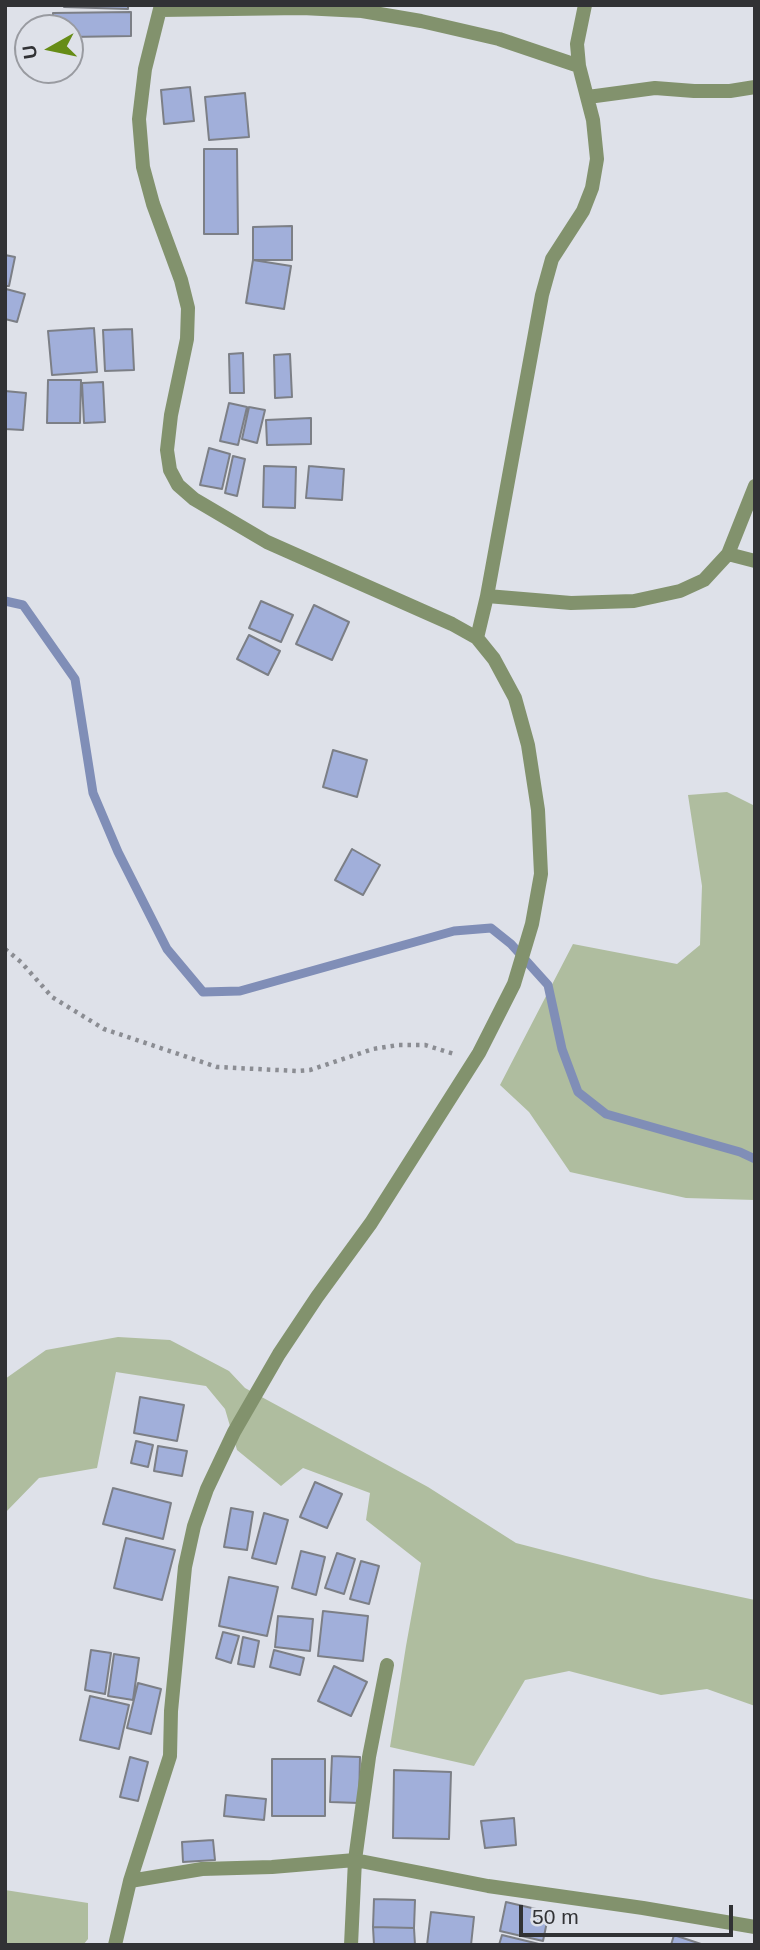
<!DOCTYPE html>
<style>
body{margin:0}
#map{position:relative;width:760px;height:1950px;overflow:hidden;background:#dee1e9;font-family:Helvetica,sans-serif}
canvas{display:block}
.frame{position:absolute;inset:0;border:7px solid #313235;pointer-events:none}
.north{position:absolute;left:14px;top:14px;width:70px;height:70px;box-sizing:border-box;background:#dee1e9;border:2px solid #999ba1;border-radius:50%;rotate:261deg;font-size:19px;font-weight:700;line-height:28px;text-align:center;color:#313235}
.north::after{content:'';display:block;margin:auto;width:24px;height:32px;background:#668c16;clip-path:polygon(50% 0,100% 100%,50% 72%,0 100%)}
.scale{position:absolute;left:519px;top:1905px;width:214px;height:32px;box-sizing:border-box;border:4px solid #313235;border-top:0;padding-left:9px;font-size:21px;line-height:24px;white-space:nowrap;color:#313235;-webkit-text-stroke:5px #dee1e9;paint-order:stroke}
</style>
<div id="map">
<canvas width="760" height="1950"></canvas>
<div class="frame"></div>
<div class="north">U</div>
<div class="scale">50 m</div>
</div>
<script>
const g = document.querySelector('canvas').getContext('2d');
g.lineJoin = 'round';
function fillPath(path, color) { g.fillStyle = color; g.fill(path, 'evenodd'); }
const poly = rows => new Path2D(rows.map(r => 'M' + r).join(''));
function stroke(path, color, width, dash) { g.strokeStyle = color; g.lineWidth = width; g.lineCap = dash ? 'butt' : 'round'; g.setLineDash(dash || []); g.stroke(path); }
fillPath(poly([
 [727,792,755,806,755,1200,686,1198,570,1172,529,1112,500,1085,573,944,677,964,700,945,702,886,688,795],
 [118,1337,170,1340,229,1371,245,1388,428,1487,516,1543,651,1578,755,1600,755,1706,707,1689,661,1695,569,1671,525,1680,474,1766,390,1747,406,1646,421,1563,366,1520,370,1493,303,1468,281,1486,237,1450,225,1409,206,1386,116,1372,97,1468,39,1478,5,1513,5,1379,46,1350],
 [5,1890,88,1903,88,1939,83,1945,5,1945]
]), '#afbd9f');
stroke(poly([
 [5,601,23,605,75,679,93,793,118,852,167,949,203,992,240,991,454,931,491,928,511,944,548,985,562,1049,578,1092,606,1114,740,1152,755,1159]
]), '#808eb7', 9);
const building = poly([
 [64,5,128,5,128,9,64,7,64,5],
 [131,12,131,36,70,37,70,28,53,28,53,13,131,12],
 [190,87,194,121,164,124,161,90,190,87],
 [245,93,249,137,209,140,205,97,245,93],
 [204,149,237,149,238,234,204,234,204,149],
 [292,226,292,260,253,260,253,227,292,226],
 [5,255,15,257,9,286,5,286,5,255],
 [253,260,291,266,284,309,246,303,253,260],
 [6,289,25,294,17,322,5,319,6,289],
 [94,328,97,372,52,375,48,331,94,328],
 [132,329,134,370,105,371,103,330,132,329],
 [243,353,244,393,230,393,229,354,243,353],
 [290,354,292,397,275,398,274,355,290,354],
 [48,380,81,380,80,423,47,423,48,380],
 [103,382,105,422,84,423,82,383,103,382],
 [5,391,26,393,23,430,5,429,5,391],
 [229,403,247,407,238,445,220,441,229,403],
 [249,407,265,410,257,443,242,439,249,407],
 [311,418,311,444,267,445,266,420,311,418],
 [209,448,230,454,222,489,200,485,209,448],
 [233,456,245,459,237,496,225,493,233,456],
 [264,466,296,467,295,508,263,507,264,466],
 [309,466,344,469,342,500,306,498,309,466],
 [261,601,293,615,281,642,249,628,261,601],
 [314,605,349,622,332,660,296,644,314,605],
 [249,635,280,651,268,675,237,659,249,635],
 [333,750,367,760,357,797,323,787,333,750],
 [352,849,380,865,363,895,335,880,352,849],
 [140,1397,184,1405,177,1441,134,1433,140,1397],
 [136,1441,153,1445,148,1467,131,1463,136,1441],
 [158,1446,187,1451,182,1476,154,1471,158,1446],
 [315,1482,342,1494,327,1528,300,1517,315,1482],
 [113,1488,171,1503,163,1539,103,1524,113,1488],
 [231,1508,253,1512,247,1550,224,1547,231,1508],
 [264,1513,288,1520,276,1564,252,1558,264,1513],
 [126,1538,175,1550,162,1600,114,1588,126,1538],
 [301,1551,325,1557,316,1595,292,1588,301,1551],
 [337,1553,355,1559,344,1594,325,1588,337,1553],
 [361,1561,379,1566,369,1604,350,1599,361,1561],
 [229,1577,278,1587,267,1636,219,1626,229,1577],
 [323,1611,368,1616,363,1661,318,1656,323,1611],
 [278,1616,313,1619,310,1651,275,1647,278,1616],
 [223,1632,239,1636,231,1663,216,1658,223,1632],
 [243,1637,259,1641,254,1667,238,1664,243,1637],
 [91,1650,111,1653,105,1694,85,1690,91,1650],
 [274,1650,304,1658,300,1675,270,1667,274,1650],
 [114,1654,139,1658,133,1700,108,1696,114,1654],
 [334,1666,367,1682,351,1716,318,1701,334,1666],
 [138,1683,161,1689,151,1734,127,1728,138,1683],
 [90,1696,129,1705,119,1749,80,1740,90,1696],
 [332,1756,360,1757,359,1803,330,1802,332,1756],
 [130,1757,148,1762,138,1801,120,1797,130,1757],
 [272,1759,325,1759,325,1816,272,1816,272,1759],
 [394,1770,451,1772,449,1839,393,1838,394,1770],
 [226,1795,266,1799,264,1820,224,1816,226,1795],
 [514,1818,516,1845,485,1848,481,1821,514,1818],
 [213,1840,215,1860,183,1862,182,1842,213,1840],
 [374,1899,415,1900,414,1928,373,1927,374,1899],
 [506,1902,549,1912,543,1941,500,1931,506,1902],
 [431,1912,474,1917,471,1945,427,1945,431,1912],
 [373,1927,414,1928,415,1945,374,1945,373,1927],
 [502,1935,539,1944,539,1945,499,1945,502,1935],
 [674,1935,704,1945,671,1945,674,1935]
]);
fillPath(building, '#a1afda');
stroke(building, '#7c7f86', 2);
stroke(poly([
 [5,949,21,962,52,997,104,1029,217,1067,297,1071,310,1070,373,1049,398,1045,425,1045,454,1054]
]), '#8b8d93', 4.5, [3.5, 5]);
stroke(poly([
 [160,10,302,8,362,11,421,21,499,39,579,66,577,44,585,5],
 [588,97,655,88,694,91,730,91,755,87],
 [728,554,755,486],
 [487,596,542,295,552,259,583,211,592,188,597,159,593,120,579,66],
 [477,638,487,596,571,603,634,601,680,591,704,580,728,554,755,561],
 [130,1881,202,1869,272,1867,355,1860,488,1886,643,1908,755,1927],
 [115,1945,130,1881,170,1756,171,1711,185,1567,194,1526,207,1489,234,1432,279,1354,317,1297,371,1223,479,1053,514,984,532,924,541,874,538,810,528,745,515,698,494,659,477,638,452,624,267,542,194,499,178,485,170,470,167,450,171,415,187,339,188,308,181,280,153,204,143,167,139,119,145,69,161,5],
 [351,1945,355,1860,369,1757,387,1665]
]), '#82926d', 14);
</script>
